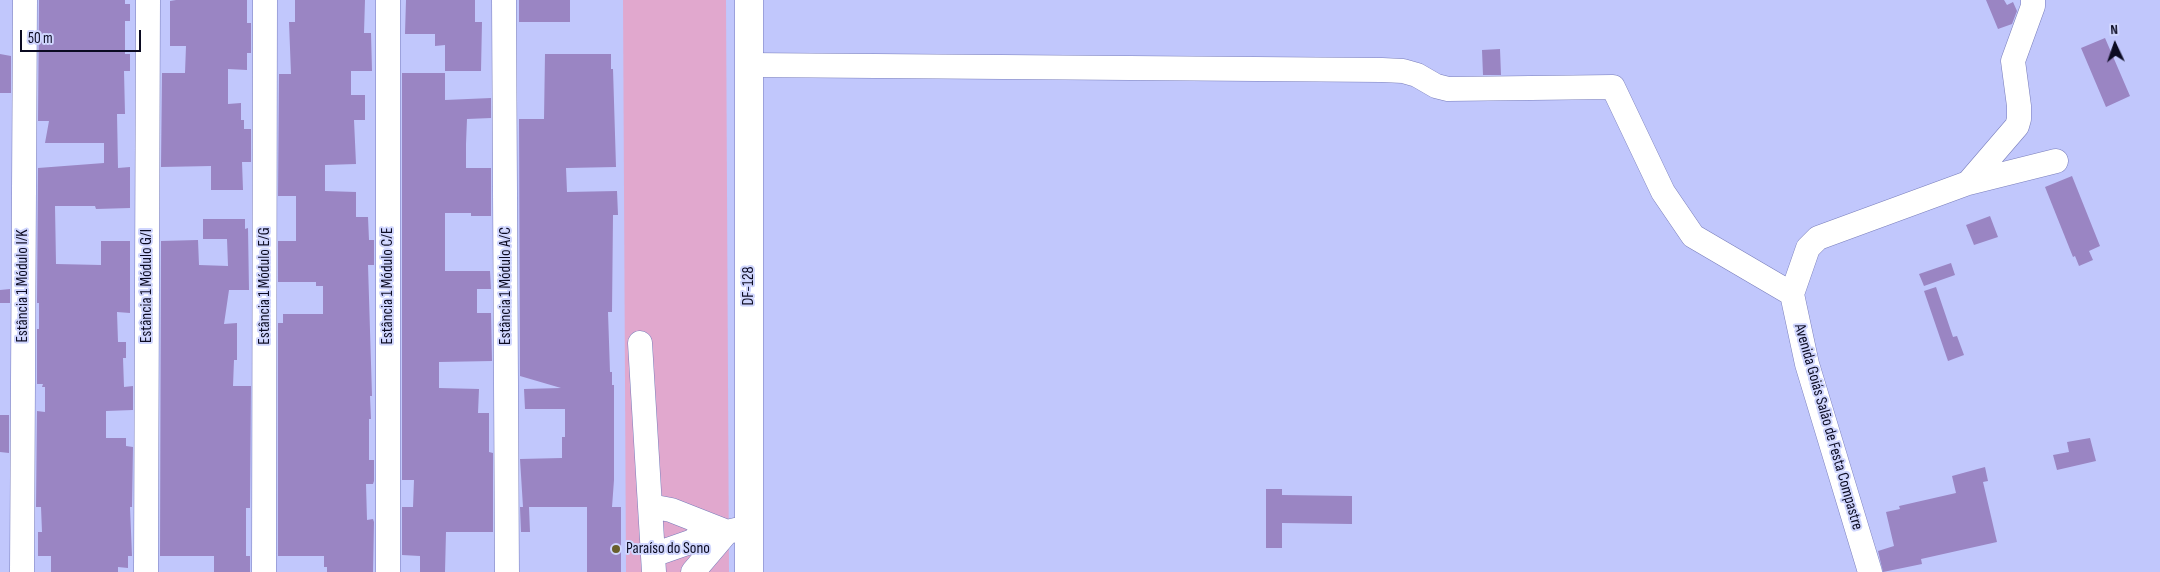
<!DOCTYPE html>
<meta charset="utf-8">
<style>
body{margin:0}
#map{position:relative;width:2160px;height:572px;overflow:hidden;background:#c1c7fc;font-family:"Sofia Sans Condensed",sans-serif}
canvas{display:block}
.north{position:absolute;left:2090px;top:20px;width:50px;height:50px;-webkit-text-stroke:4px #d0d6fe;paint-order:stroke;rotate:357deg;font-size:14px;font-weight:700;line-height:20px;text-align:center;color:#0b0b22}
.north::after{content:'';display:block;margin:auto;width:18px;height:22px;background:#0b0b22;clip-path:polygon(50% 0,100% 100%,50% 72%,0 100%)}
.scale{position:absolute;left:20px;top:30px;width:121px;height:22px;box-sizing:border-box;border:2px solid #0b0b22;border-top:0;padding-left:6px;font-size:15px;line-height:18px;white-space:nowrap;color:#0b0b22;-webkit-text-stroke:4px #d0d6fe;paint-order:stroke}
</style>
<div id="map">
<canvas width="2160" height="572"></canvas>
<div class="north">N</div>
<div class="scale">50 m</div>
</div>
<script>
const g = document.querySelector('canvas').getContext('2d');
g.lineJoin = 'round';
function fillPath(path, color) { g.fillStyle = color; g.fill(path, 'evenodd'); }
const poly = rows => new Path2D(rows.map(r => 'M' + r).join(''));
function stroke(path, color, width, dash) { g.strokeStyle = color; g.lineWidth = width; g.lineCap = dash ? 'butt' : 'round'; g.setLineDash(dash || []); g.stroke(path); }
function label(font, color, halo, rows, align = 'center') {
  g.font = font + ' "Sofia Sans Condensed",sans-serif'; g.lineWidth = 4; g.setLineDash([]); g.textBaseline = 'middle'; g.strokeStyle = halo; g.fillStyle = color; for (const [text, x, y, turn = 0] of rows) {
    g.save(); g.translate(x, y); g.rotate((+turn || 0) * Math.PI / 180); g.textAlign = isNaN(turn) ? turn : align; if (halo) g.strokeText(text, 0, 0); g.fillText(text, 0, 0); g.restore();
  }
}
fillPath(poly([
 [623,0,726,0,729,572,626,572]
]), '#e1a8ce');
fillPath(poly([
 [39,0,125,0,125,4,130,4,130,21,125,21,125,54,130,54,130,71,124,71,125,114,117,114,118,168,130,167,130,208,96,209,95,206,55,206,56,264,101,265,101,241,130,241,130,313,117,312,118,342,126,342,126,358,123,358,124,387,133,386,133,410,106,411,106,438,126,438,126,446,133,447,132,507,130,507,132,556,128,556,128,568,118,567,118,572,51,572,51,556,38,556,38,532,42,532,41,507,36,507,37,411,45,412,45,387,42,387,43,384,37,384,37,329,39,329,39,303,37,303,38,168,104,163,104,143,45,143,49,121,38,121],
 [176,0,247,0,247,23,251,23,251,53,247,53,247,70,228,69,228,104,241,103,241,120,244,120,244,129,251,129,251,162,242,162,243,190,211,190,211,166,161,167,162,73,185,73,186,46,170,46,170,1],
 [295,0,365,0,364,33,371,33,372,71,351,71,351,95,365,95,365,120,354,120,356,164,325,165,325,191,356,192,356,217,368,217,369,240,374,240,374,265,368,265,372,396,370,396,371,419,369,419,369,460,374,460,374,481,373,484,366,484,367,520,373,519,374,522,373,572,327,572,327,567,324,567,324,556,278,556,278,323,283,323,283,314,323,314,323,286,316,286,316,282,278,282,278,241,296,241,296,196,278,196,279,74,291,74,289,22,295,22],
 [406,0,475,0,475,22,482,22,481,71,445,71,445,45,435,46,435,34,405,34],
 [519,0,570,0,570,22,519,22],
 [1986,0,2004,0,2007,5,2013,2,2017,11,2012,24,1998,29],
 [2105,38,2130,96,2106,107,2081,48],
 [1500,49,1501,75,1483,75,1482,50],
 [0,54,11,56,11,93,0,93],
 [545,54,611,54,611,69,613,69,616,167,566,168,567,192,617,191,618,215,613,215,612,312,608,312,610,372,612,372,612,385,614,385,614,480,612,507,621,507,621,572,587,572,587,507,529,507,530,532,521,532,520,507,523,507,520,459,562,458,562,437,565,437,565,409,525,409,524,389,561,388,520,376,519,119,544,119],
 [402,73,445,73,445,100,491,98,491,118,467,119,466,144,466,168,491,168,491,216,471,216,471,213,445,213,445,271,490,271,491,289,477,289,477,313,491,313,492,361,439,362,439,388,479,389,478,413,489,413,489,452,493,453,493,532,446,532,445,572,420,572,420,556,402,555,402,507,413,507,414,480,402,480],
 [2072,176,2100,246,2089,251,2093,260,2079,266,2075,256,2073,257,2045,187],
 [1990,216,1998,237,1974,245,1966,225],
 [203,219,245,219,245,229,248,228,249,290,229,290,224,324,237,323,237,360,234,360,233,386,251,386,250,508,246,508,246,556,250,556,250,572,214,572,214,556,160,556,161,241,198,240,199,265,228,266,227,239,203,239],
 [1951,263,1955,275,1924,286,1919,274],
 [1936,287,1953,337,1957,336,1964,355,1948,361,1924,291],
 [10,289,10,303,0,303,0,290],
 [0,415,9,415,9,453,0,452],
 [2090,438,2096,461,2057,470,2053,455,2069,452,2067,442],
 [1985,467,1988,481,1983,482,1997,542,1921,559,1922,564,1883,572,1878,551,1894,546,1886,512,1900,509,1899,506,1956,493,1952,476],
 [1266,489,1282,489,1282,495,1352,496,1352,524,1282,523,1282,548,1266,548]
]), '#9a85c3');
const minor = poly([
 [504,0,507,572],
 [749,65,1382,70,1403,71,1417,75,1436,86,1448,89,1613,87,1663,192,1693,236,1792,294],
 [1968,183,2017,126,2019,119,2019,106,2013,61,2033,6,2033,0],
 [640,343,654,572],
 [650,506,671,510,727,532],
 [653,555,693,541,709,525],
 [22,572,25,0],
 [146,572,148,0],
 [264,572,265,0],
 [388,572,388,0],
 [693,572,727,532,740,529],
 [1870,572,1807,364,1792,294,1808,248,1818,238,1968,183,2056,161]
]);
const major = poly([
 [749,0,749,572]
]);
stroke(minor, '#787dbb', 25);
stroke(major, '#787dbb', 29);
stroke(minor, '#fff', 24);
stroke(major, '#fff', 28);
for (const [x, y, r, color] of [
 [616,549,5,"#685f2c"]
]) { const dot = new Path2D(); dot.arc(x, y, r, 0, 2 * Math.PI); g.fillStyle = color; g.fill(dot); stroke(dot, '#d0d6fe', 2); }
label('16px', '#0b0b22', '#d0d6fe', [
 ["Estância 1 Módulo I/K",23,286,-90],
 ["Estância 1 Módulo G/I",147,286,-90],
 ["Estância 1 Módulo E/G",265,286,-90],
 ["Estância 1 Módulo C/E",388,286,-90],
 ["Estância 1 Módulo A/C",506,286,-90],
 ["DF-128",749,286,-90],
 ["Avenida Goiás Salão de Festa Compastre",1828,427,74]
]);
label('16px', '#0b0b22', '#d0d6fe', [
 ["Paraíso do Sono",626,549]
], 'left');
</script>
